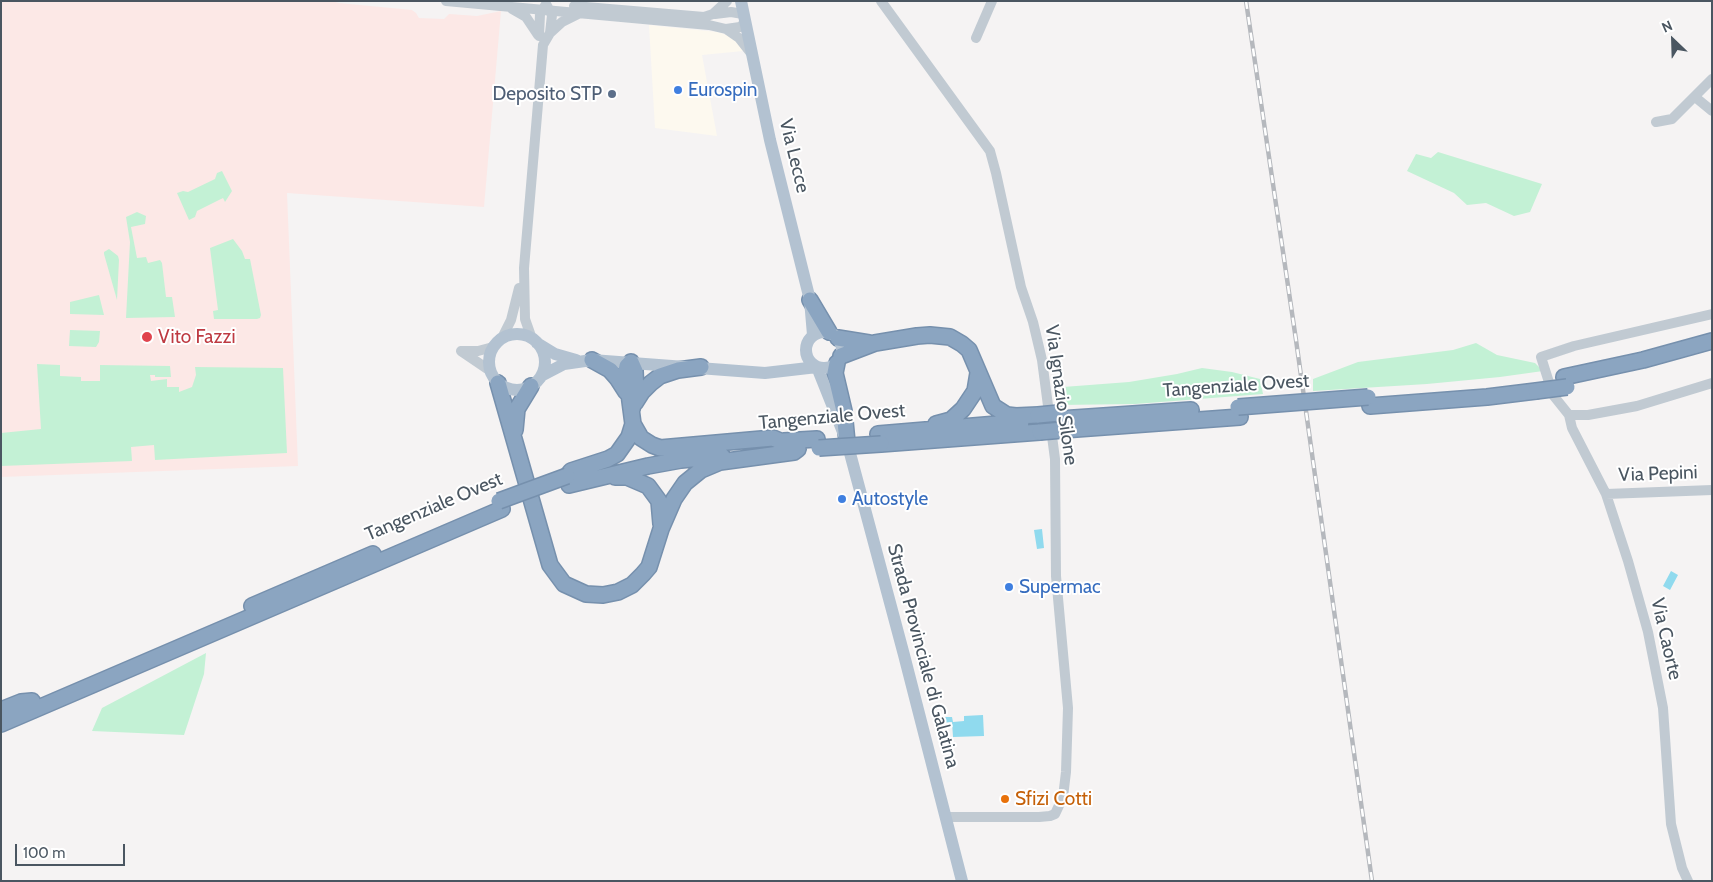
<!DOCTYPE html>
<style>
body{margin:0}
#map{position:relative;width:1713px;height:882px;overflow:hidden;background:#f5f3f3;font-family:Cabin,sans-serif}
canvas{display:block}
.frame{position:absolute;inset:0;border:2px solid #4a5661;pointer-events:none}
.north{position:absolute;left:1648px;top:15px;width:50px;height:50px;-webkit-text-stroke:4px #fff;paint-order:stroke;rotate:336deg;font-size:14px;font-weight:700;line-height:20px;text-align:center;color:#4a5661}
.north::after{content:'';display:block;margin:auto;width:18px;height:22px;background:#4a5661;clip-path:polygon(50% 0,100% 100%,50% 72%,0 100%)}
.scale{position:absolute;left:15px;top:844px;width:110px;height:22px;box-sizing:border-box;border:2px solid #4a5661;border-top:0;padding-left:6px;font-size:15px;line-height:18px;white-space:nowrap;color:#4a5661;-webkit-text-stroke:4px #fff;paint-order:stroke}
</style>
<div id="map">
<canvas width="1713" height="882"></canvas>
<div class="frame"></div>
<div class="north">N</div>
<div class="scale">100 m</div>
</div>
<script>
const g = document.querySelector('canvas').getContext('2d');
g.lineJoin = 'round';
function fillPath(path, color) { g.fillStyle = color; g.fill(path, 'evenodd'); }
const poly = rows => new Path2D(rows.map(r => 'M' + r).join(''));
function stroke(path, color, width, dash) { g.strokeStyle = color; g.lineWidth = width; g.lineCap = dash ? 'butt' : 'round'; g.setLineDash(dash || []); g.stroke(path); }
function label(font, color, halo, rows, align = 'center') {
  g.font = font + ' Cabin,sans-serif'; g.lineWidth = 4; g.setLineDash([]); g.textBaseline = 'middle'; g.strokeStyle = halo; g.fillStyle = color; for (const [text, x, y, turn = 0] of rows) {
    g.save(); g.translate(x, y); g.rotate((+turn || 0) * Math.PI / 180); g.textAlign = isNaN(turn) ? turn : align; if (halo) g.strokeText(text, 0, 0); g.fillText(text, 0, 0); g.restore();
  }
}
fillPath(poly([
 [649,25,717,32,733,37,743,51,702,55,717,136,655,128]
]), '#fdf9ef');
fillPath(poly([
 [1,1,332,1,339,3,412,10,416,13,419,18,444,19,449,14,477,16,501,11,484,207,287,193,298,466,1,477]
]), '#fce8e6');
fillPath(poly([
 [1438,152,1542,184,1530,212,1514,216,1486,203,1467,205,1454,193,1407,171,1416,154,1431,158],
 [222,171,232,191,225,202,223,198,197,211,195,217,189,220,177,193,183,191,188,192,215,179,217,173],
 [137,212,146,216,145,224,131,227,137,258,146,257,148,263,160,260,162,263,166,297,172,297,175,317,126,318,130,242,126,217],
 [233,239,242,251,245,259,250,259,261,315,260,318,257,319,214,319,213,311,218,310,210,248],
 [109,249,118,256,119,260,117,300,104,254,104,252],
 [99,295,104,315,70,314,70,302],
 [70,330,100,331,99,342,96,347,69,346],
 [1476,343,1497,355,1535,363,1543,371,1500,377,1427,384,1313,391,1313,379,1358,362,1453,350],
 [37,364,60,365,60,376,81,377,81,381,100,381,100,365,170,366,171,377,155,377,155,375,150,375,151,381,167,379,167,387,179,387,179,392,192,387,196,375,195,367,283,368,287,453,155,460,154,445,131,447,132,461,1,466,1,433,41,429],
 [1202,368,1232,372,1260,379,1263,394,1135,404,1059,405,1063,387,1129,382,1177,374],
 [206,653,204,674,184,735,92,731,102,708]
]), '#c3f1d5');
fillPath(poly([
 [1042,529,1044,548,1037,549,1034,530],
 [1671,571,1678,575,1670,590,1663,586],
 [983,715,984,736,953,737,952,722,940,723,940,717,952,717,953,722,964,721,964,716]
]), '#90daee');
const highway = poly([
 [810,300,829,332],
 [838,338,869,343],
 [841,356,875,343,917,336,930,335,950,337,962,344,969,350,993,406,1007,415,1016,416,1038,415],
 [592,360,610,370,617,378,626,392],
 [837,363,835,373,844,411,847,442],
 [1564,377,1643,360,1712,341],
 [498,383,550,565,564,584,586,594,603,595,618,592,632,585,643,574,649,567,661,529,674,499,685,483,701,470,720,462,794,452,798,449],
 [635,403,642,392,651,383,660,376,678,370,701,367],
 [1370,406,1487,397,1536,391],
 [632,409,636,394,635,371,631,362,627,366,626,371,633,424,641,438,652,445,660,448,773,438,780,441],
 [1060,419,1191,410],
 [936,424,951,420,963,409,975,391,978,373],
 [515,430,517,409,531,386],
 [1063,430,1240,417],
 [878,434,1021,422],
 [784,441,817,439],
 [881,444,1040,432],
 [567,476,571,471,608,459,617,454,629,437,633,424],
 [615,477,627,477,648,486,659,501,661,524],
 [569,485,648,466,681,460,722,456],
 [252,606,373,554],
 [1,710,21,702,32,701],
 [1,724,502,509]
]);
stroke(highway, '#7690ad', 18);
stroke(poly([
 [446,1,709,25,726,29,740,27,745,23],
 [881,1,990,151,996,173,1021,287,1033,322,1042,360,1055,459,1056,576,1068,708,1066,772,1063,797,1055,814,1050,816,1039,817,946,817],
 [574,6,704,17,713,14,727,1],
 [512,9,526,17,538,35],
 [715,14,731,12,743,14],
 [726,29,739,38,750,52],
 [539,36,540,14,546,4,552,15,550,33],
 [976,38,992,1],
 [1695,97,1712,111],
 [1656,122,1672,119,1712,79],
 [1712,314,1574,346,1541,357,1553,395,1569,415,1588,415,1637,406,1712,383],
 [502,338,511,320,519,288],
 [532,339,525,319,524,268,543,45,550,33,562,22,580,13],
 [461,351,489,370],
 [462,351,478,351,493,347],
 [1569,415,1572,428,1606,494,1628,561,1648,632,1663,708,1671,824,1682,868,1688,881],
 [1606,494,1712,490]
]), '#c1cad2', 10);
stroke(poly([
 [741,1,770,140,810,300,813,335],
 '806 350a18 18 0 1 1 36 0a18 18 0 1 1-36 0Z',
 '489 362a28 28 0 1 1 56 0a28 28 0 1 1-56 0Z',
 [537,343,555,354,576,360],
 [541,376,564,364,592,360,765,373,817,367,847,442,904,655,962,881]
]), '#b3c2d1', 12);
stroke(highway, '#8ba5c1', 15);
const rail = poly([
 [1246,1,1296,340,1372,881]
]);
stroke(rail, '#b5b8bd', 4.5);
stroke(rail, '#fff', 2.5, [8]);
const highwayBridge = poly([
 [1536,391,1567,387],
 [1238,407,1368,397],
 [1038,415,1059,413],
 [1040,432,1063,430],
 [819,448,881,444],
 [499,501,567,476]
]);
stroke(highwayBridge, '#7690ad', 18, []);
stroke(highwayBridge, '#8ba5c1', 15);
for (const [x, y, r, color] of [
 [678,90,5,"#3f7fe0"],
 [612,94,5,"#5c6f8a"],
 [147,337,6,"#e0444e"],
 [842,499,5,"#3f7fe0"],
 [1009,587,5,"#3f7fe0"],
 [1005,799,5,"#e8710a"]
]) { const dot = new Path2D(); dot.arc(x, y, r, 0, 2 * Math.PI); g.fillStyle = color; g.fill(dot); stroke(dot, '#fff', 2); }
label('19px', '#366cbe', '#fff', [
 ["Eurospin",688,90],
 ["Autostyle",852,499],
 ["Supermac",1019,587]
], 'left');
label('19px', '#4e5e75', '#fff', [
 ["Deposito STP",602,94]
], 'right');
label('19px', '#4a5661', '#fff', [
 ["Via Lecce",794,156,76],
 ["Tangenziale Ovest",1236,386,-4],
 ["Via Ignazio Silone",1061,395,82],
 ["Tangenziale Ovest",832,417,-5],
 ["Via Pepini",1658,474,-2],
 ["Tangenziale Ovest",434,507,-23],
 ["Via Caorte",1666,639,77],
 ["Strada Provinciale di Galatina",923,656,75]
]);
label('19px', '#be3a42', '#fff', [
 ["Vito Fazzi",158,337]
], 'left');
label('19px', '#c56008', '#fff', [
 ["Sfizi Cotti",1015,799]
], 'left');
</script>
